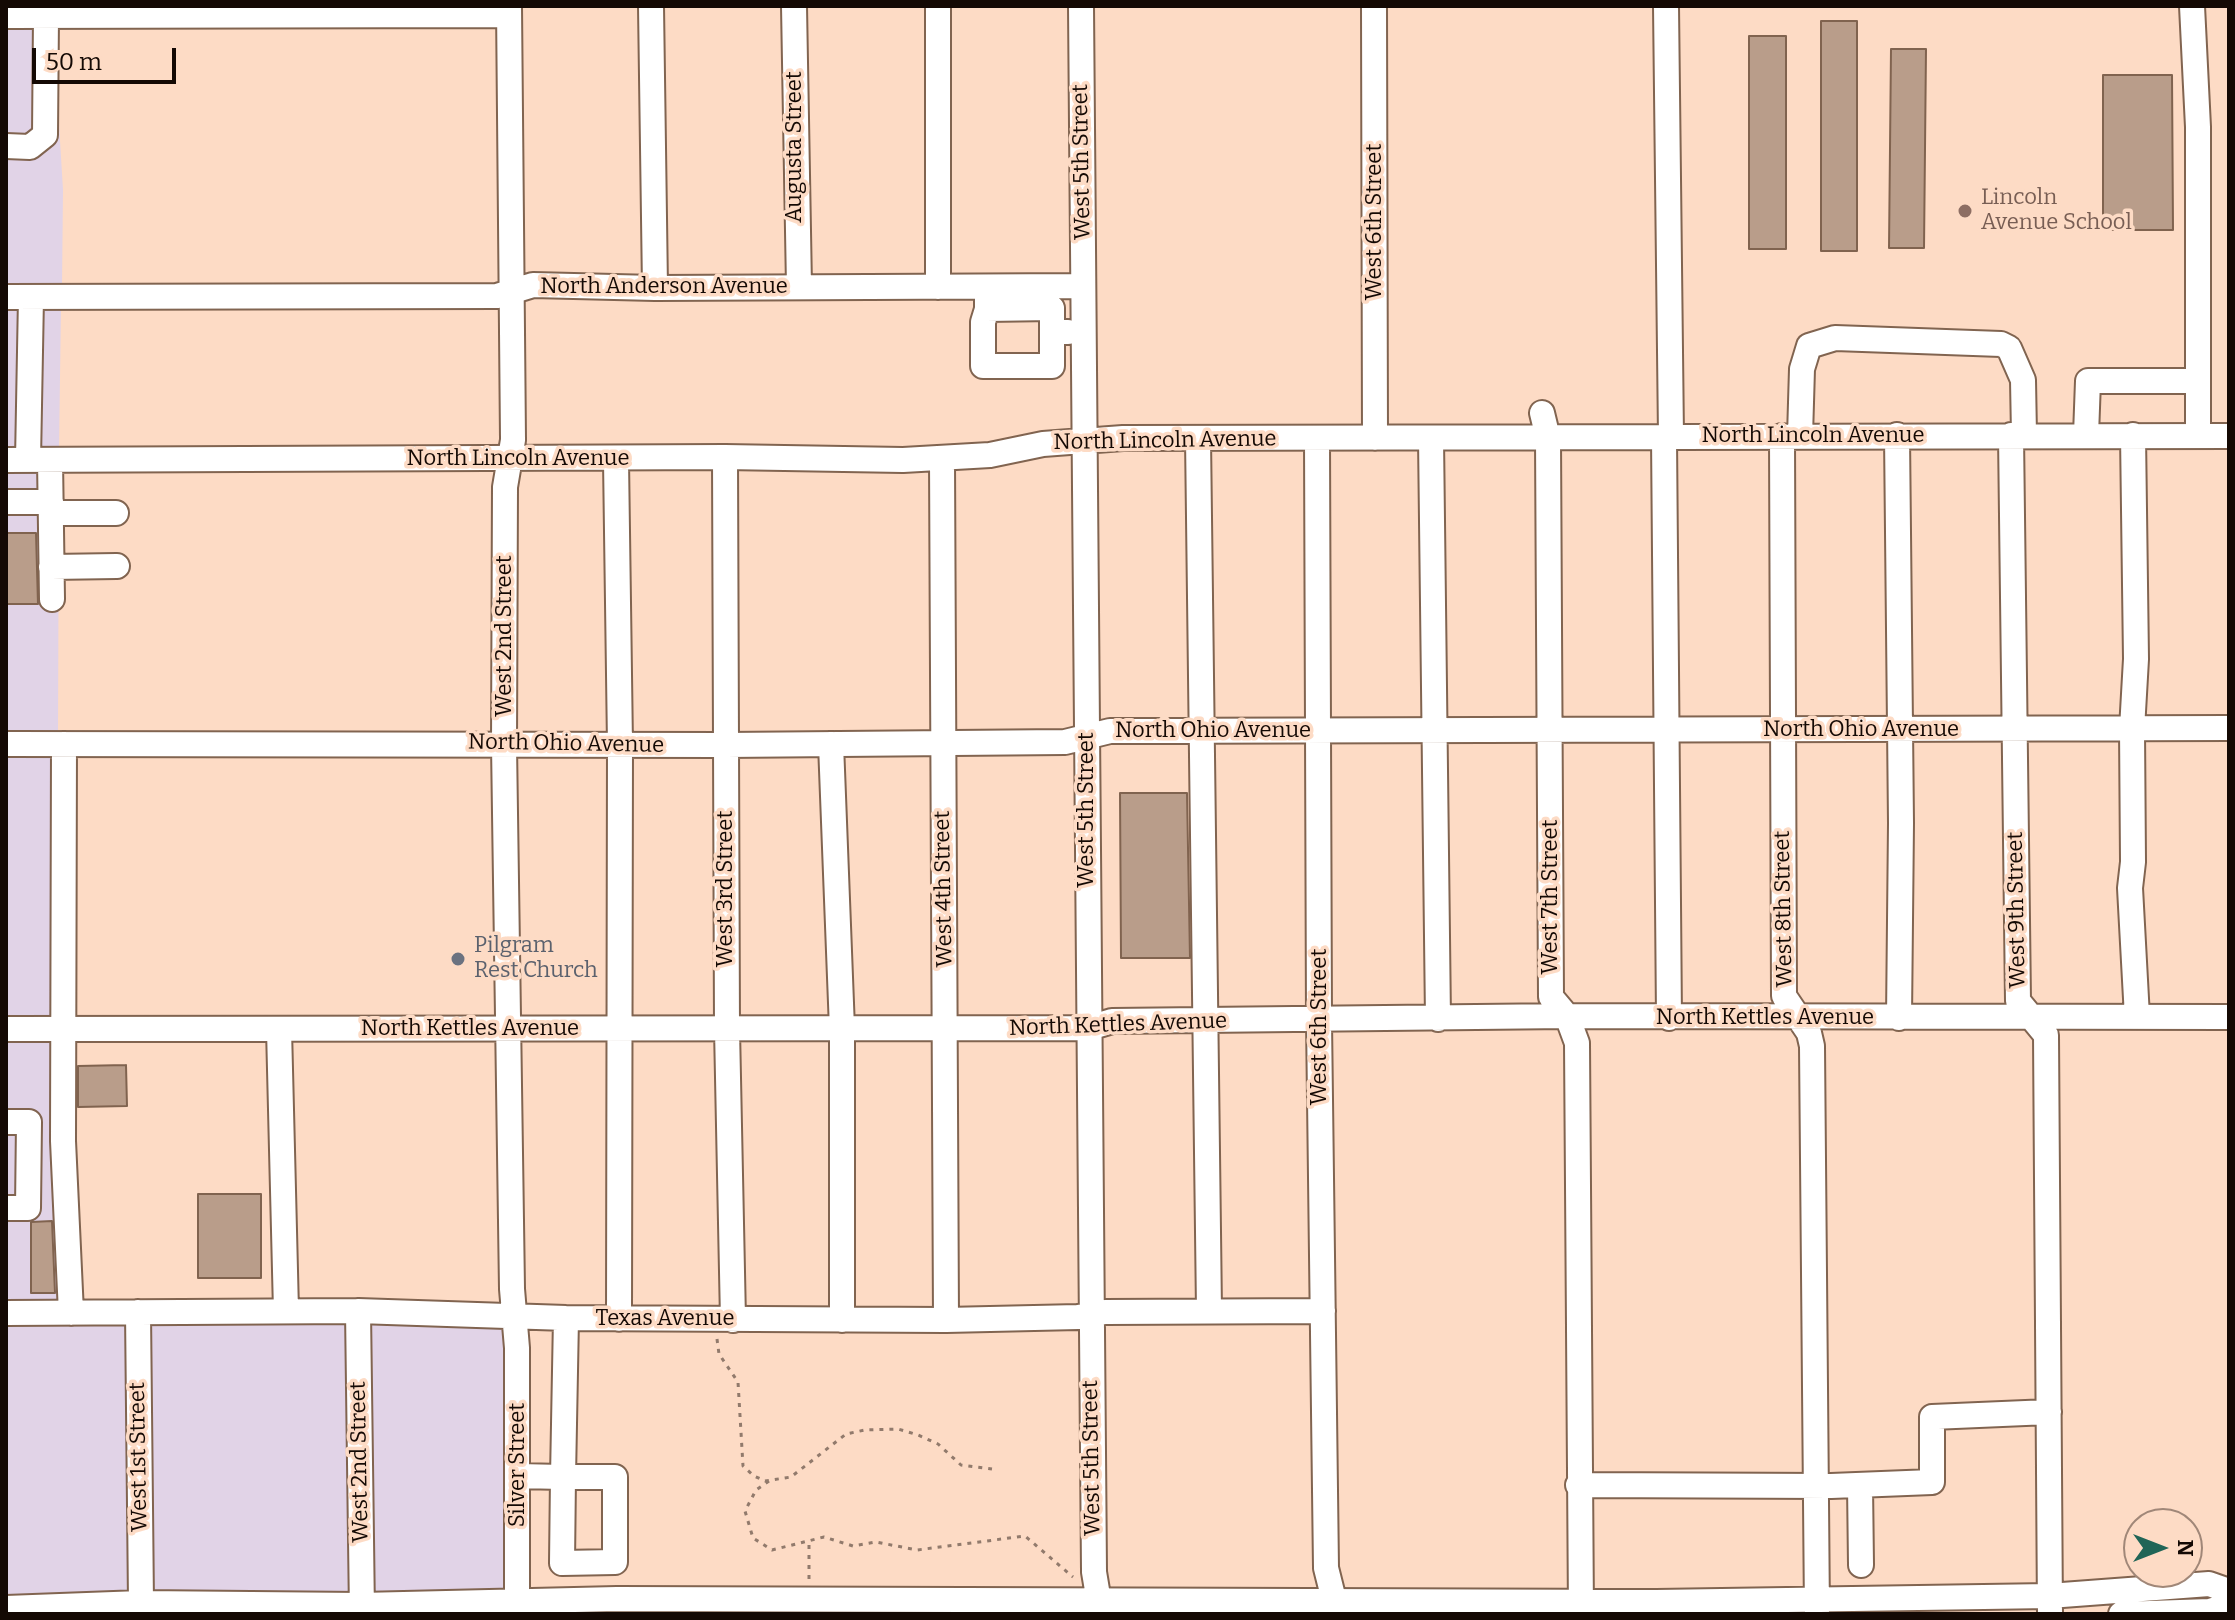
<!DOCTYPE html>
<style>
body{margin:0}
#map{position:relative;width:2235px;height:1620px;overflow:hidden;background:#fddbc5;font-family:Bitter,serif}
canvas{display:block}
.frame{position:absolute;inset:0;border:8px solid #140904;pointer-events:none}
.north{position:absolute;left:2123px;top:1508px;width:80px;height:80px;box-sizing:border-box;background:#fddbc5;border:2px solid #a08778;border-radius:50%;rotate:90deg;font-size:22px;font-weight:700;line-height:32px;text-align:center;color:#140904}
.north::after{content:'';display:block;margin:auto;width:28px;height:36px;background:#206557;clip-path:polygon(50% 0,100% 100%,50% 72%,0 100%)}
.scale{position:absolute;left:32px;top:48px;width:144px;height:36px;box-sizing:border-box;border:4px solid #140904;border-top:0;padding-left:10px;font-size:24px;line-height:28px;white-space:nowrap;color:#140904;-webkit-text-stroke:6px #fddbc5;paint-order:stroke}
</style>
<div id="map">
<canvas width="2235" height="1620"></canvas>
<div class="frame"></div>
<div class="north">N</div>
<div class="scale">50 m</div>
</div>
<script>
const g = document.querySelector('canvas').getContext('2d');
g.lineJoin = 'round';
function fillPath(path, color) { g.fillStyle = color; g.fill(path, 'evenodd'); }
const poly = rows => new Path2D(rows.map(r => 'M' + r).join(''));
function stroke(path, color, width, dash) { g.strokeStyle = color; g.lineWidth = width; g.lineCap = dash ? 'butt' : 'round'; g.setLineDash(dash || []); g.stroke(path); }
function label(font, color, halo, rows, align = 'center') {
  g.font = font + ' Bitter,serif'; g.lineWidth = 7; g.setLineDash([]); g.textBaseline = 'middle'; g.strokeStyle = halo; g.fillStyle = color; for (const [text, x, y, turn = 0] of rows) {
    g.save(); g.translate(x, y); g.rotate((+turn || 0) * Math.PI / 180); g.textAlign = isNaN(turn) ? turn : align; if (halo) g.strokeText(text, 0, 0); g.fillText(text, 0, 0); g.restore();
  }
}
fillPath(poly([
 [6,26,53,26,63,190,62,287,6,287],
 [61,306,59,450,6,450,6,307],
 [6,469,59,469,58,734,6,734],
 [6,754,58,754,64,1019,6,1019],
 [6,1038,64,1039,70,1303,6,1303],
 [149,1321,347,1321,350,1594,152,1592],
 [369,1321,504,1324,506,1591,372,1594],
 [127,1322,130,1593,6,1598,6,1323]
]), '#e1d3e7');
const building = poly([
 [1821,21,1857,21,1857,251,1821,251,1821,21],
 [1749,36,1786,36,1786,249,1749,249,1749,36],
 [1891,49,1926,49,1924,248,1889,248,1891,49],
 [2103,75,2172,75,2173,230,2103,230,2103,75],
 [6,533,36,533,38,604,6,604,6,533],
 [1120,793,1187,793,1190,958,1121,958,1120,793],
 [126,1065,127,1106,78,1107,78,1066,126,1065],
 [198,1194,261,1194,261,1278,198,1278,198,1194],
 [52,1221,55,1293,31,1293,31,1222,52,1221]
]);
fillPath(building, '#b99d8a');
stroke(building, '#80634f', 2);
const minor = poly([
 [509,6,513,440,505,487,504,745,512,1289,517,1348,517,1614],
 [651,6,655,288],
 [794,6,799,287],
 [938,6,938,287],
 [1081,6,1094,1572,1101,1614],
 [1374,6,1375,438],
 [1666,6,1671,437],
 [2192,6,2198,127,2198,435],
 [6,16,509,15],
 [6,146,30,147,45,135,46,16],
 [987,294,987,309,1052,308,1052,332,1068,332],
 [6,297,497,296,533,285,655,288,1083,286],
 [987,309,983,322,983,366,1052,366,1052,332],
 [1542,413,1548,438,1551,997,1567,1016,1577,1043,1581,1614],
 [1897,435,1901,823,1899,1018],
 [2011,435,2018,1001,2046,1035,2050,1614],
 [2086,435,2088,381,2197,381],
 [2133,435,2136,659,2132,729,2133,862,2130,888,2137,1017],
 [1782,436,1784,996,1809,1033,1812,1046,1817,1614],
 [1800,436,1802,369,1809,346,1835,338,2001,344,2009,348,2023,380,2024,435],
 [1664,437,1669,1018],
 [1198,438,1209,1310],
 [1317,438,1319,1021,1326,1568,1337,1612],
 [1431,438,1438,1019],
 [725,457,727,1029,733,1320],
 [942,459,946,1320],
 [6,460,725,457,903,460,990,455,1043,444,1123,438,2229,436],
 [28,460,31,297],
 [50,460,52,599],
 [616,460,620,745,619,1319],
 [6,502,51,502],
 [51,513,116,513],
 [51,567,117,566],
 [6,744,726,745,1065,742,1110,731,2229,728],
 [64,744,63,1141,71,1313],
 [831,744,842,1029,842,1320],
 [6,1029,1089,1028,1112,1021,1567,1016,2229,1017],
 [279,1029,286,1311],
 [6,1122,29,1122,28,1208,6,1208],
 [358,1311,362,1614],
 [138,1312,141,1603],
 [6,1313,358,1311,566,1318,946,1320,1078,1317,1105,1312,1323,1311],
 [518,1476,563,1477,615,1477,615,1562,562,1563,563,1477,566,1318],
 [1578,1485,1831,1486,1932,1482,1932,1417,2049,1412],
 [1860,1485,1861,1565],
 [6,1608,141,1603,361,1605,617,1599,1656,1602,2049,1596,2209,1584,2229,1591],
 [2121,1614,2210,1611,2229,1605]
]);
stroke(minor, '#816450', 28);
stroke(poly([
 [717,1339,719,1354,738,1382,743,1466,754,1476,765,1481,791,1477,846,1434,865,1430,898,1429,918,1435,938,1444,961,1465,992,1469],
 [769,1481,756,1490,745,1511,753,1538,772,1550,824,1537,853,1546,876,1542,917,1550,1025,1536,1073,1577],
 [809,1579,809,1543]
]), '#917a6c', 3, [4, 6]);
stroke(minor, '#fff', 24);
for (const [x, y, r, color] of [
 [1965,211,8,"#8d6e63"],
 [458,959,8,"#6b7280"]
]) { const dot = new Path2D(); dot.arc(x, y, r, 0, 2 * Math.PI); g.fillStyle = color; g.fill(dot); stroke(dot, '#fddbc5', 3); }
label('22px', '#140904', '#fddbc5', [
 ["Augusta Street",795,147,-90],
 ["West 5th Street",1082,162,-91],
 ["West 6th Street",1375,222,-90],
 ["North Anderson Avenue",664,287],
 ["North Lincoln Avenue",1813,436],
 ["North Lincoln Avenue",1165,441,-1],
 ["North Lincoln Avenue",518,459],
 ["West 2nd Street",505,636,-90],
 ["North Ohio Avenue",1861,730],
 ["North Ohio Avenue",1213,731],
 ["North Ohio Avenue",566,744,1],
 ["West 5th Street",1087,810,-90],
 ["West 3rd Street",726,889,-90],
 ["West 4th Street",944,889,-91],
 ["West 7th Street",1551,897,-90],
 ["West 8th Street",1784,909,-91],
 ["West 9th Street",2017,910,-91],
 ["North Kettles Avenue",1765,1018],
 ["North Kettles Avenue",1118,1025,-2],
 ["West 6th Street",1320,1027,-90],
 ["North Kettles Avenue",470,1029],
 ["Texas Avenue",665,1319],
 ["West 1st Street",139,1457,-91],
 ["West 5th Street",1092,1458,-91],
 ["West 2nd Street",360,1462,-91],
 ["Silver Street",518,1465,-90]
]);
label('22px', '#785e54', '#fddbc5', [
 ["Lincoln",1981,198],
 ["Avenue School",1981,223]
], 'left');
label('22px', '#5b616d', '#fddbc5', [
 ["Pilgram",474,946],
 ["Rest Church",474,971]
], 'left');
</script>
